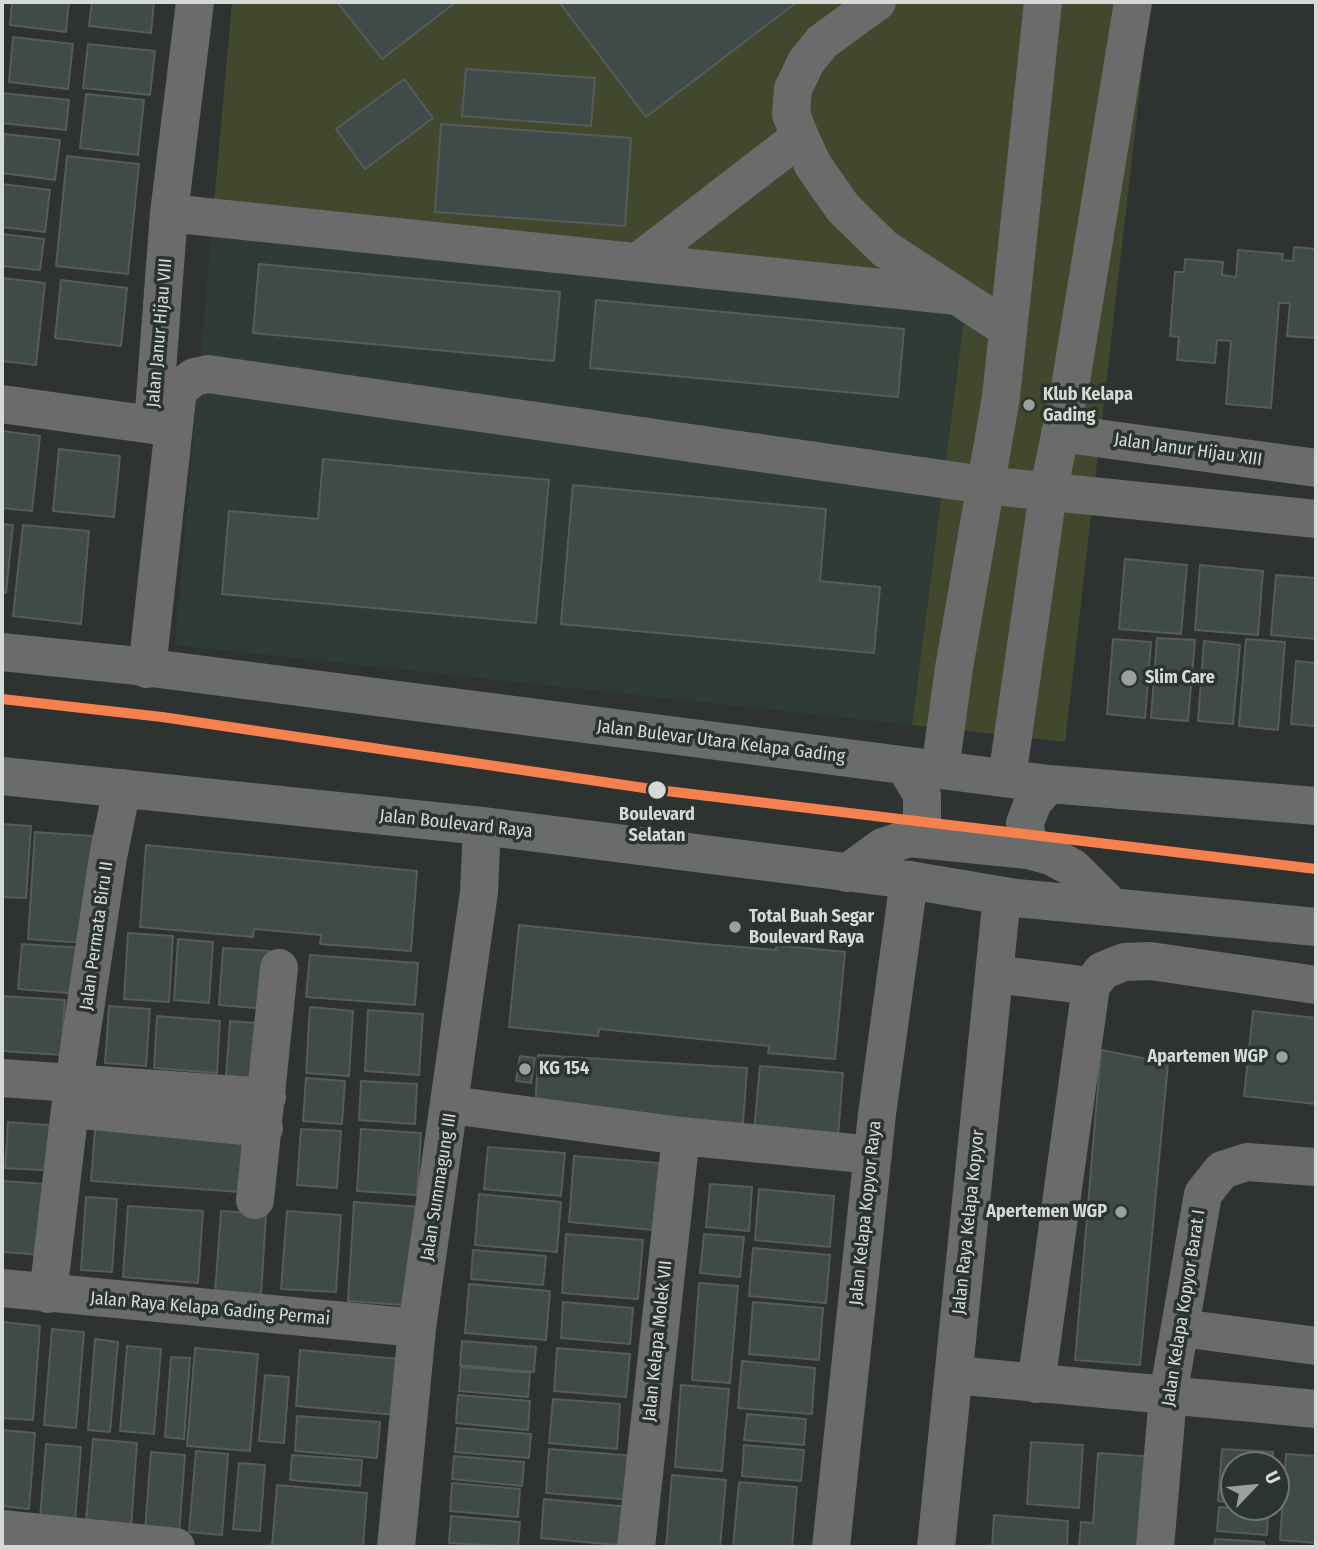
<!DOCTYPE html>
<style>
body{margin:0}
#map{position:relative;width:1318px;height:1549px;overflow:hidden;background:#2e3230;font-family:"Fira Sans Condensed",sans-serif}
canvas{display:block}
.frame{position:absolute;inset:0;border:4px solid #d5dad7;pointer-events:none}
.north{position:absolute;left:1220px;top:1451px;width:70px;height:70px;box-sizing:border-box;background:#2c3430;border:2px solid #707673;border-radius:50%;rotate:64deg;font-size:19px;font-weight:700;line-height:28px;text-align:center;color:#d5dad7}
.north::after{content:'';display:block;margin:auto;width:24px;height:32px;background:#9b9f9d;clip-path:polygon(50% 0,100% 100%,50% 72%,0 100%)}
</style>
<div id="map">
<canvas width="1318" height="1549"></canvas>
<div class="frame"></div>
<div class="north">U</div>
</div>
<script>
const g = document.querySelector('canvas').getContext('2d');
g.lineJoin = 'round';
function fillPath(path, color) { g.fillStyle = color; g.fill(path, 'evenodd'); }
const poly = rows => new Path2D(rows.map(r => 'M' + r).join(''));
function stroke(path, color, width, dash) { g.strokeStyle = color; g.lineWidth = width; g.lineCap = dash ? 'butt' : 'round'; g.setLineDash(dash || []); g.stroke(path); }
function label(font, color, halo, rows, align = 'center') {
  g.font = font + ' "Fira Sans Condensed",sans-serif'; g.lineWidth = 7; g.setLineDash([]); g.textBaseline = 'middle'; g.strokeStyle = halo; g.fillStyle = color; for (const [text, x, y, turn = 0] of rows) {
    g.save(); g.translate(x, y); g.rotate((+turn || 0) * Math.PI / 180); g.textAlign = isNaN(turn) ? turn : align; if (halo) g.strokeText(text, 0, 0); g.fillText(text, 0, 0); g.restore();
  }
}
fillPath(poly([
 [211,237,965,312,912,725,175,645]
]), '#2f3c36');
fillPath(poly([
 [232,2,1150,2,1065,742,912,725,965,312,211,237]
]), '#41482d');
const building = poly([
 [12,2,69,2,66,32,10,25,12,2],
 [92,2,154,2,151,33,89,26,92,2],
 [337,2,456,2,382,59,337,2],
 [559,2,797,2,646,117,559,2],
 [13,37,73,44,68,89,9,82,13,37],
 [88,44,155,51,150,95,83,88,88,44],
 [466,69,595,78,591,126,462,116,466,69],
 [404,79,433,118,365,169,336,129,404,79],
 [2,93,69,100,66,130,2,123,2,93],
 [86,94,144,100,138,155,80,148,86,94],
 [441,124,631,138,625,226,435,212,441,124],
 [4,134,60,140,55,180,2,173,4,134],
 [67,156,139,164,128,274,56,266,67,156],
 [2,184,50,190,45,232,2,227,2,184],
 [2,234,44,239,40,270,2,266,2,234],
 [1294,247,1316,249,1316,338,1287,336,1290,303,1279,303,1271,408,1226,404,1231,341,1217,340,1215,363,1177,360,1179,337,1170,336,1175,272,1184,272,1185,259,1223,262,1222,275,1236,277,1238,250,1283,254,1282,260,1293,261,1294,247],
 [259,264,560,292,554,361,253,333,259,264],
 [2,278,45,283,36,365,2,361,2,278],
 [61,280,127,288,121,346,55,338,61,280],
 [596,300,904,329,898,397,590,368,596,300],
 [2,431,40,436,32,511,2,508,2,431],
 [59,449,120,456,114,517,53,511,59,449],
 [323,459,549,480,536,623,222,594,229,511,318,519,323,459],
 [573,485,826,509,820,581,880,587,874,653,561,624,573,485],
 [2,524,13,525,6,593,2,592,2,524],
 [23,525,89,531,81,624,13,616,23,525],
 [1125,559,1187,565,1181,634,1119,629,1125,559],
 [1200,565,1263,571,1258,635,1195,630,1200,565],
 [1276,575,1316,578,1316,639,1271,635,1276,575],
 [1157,638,1195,640,1188,721,1151,718,1157,638],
 [1113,639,1151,642,1145,718,1107,714,1113,639],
 [1246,639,1285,642,1278,730,1239,726,1246,639],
 [1204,641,1240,645,1233,724,1198,721,1204,641],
 [1296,661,1316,663,1316,726,1291,724,1296,661],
 [2,824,31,826,26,898,2,897,2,824],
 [35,832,93,836,86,943,28,939,35,832],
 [146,845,417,871,411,951,320,944,321,935,254,929,253,937,140,927,146,845],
 [519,925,705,944,776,950,776,945,845,952,835,1059,768,1053,769,1046,599,1029,598,1036,509,1027,519,925],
 [128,933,173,936,169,1002,124,999,128,933],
 [178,939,213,942,209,1003,174,1000,178,939],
 [22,944,83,948,80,994,18,989,22,944],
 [223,948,271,951,267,1009,219,1005,223,948],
 [310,955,418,963,415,1005,306,997,310,955],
 [2,996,65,1000,61,1055,2,1051,2,996],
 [109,1006,150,1009,146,1066,105,1063,109,1006],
 [310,1007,353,1011,349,1076,306,1073,310,1007],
 [368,1010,423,1014,419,1075,365,1071,368,1010],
 [1253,1011,1316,1018,1316,1104,1244,1096,1253,1011],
 [157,1016,220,1021,217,1073,154,1068,157,1016],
 [230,1021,270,1024,266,1079,226,1076,230,1021],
 [1101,1050,1168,1063,1140,1365,1075,1360,1101,1050],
 [538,1055,747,1068,743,1124,535,1111,538,1055],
 [520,1056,535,1058,531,1083,516,1081,520,1056],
 [760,1066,843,1073,838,1137,754,1130,760,1066],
 [306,1078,345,1081,342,1124,303,1121,306,1078],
 [361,1081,417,1084,415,1124,359,1120,361,1081],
 [8,1122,60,1126,57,1171,5,1168,8,1122],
 [95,1129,256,1141,253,1193,91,1181,95,1129],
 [301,1129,341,1131,337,1188,297,1185,301,1129],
 [361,1129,421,1133,417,1195,357,1191,361,1129],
 [488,1147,565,1153,561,1196,484,1189,488,1147],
 [574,1156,659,1163,653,1230,569,1222,574,1156],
 [2,1181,47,1184,43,1255,2,1252,2,1181],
 [710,1184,752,1187,749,1231,706,1227,710,1184],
 [759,1189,834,1196,830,1247,755,1240,759,1189],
 [479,1194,561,1202,557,1252,475,1245,479,1194],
 [86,1197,117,1199,112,1272,81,1270,86,1197],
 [354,1202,422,1207,416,1306,348,1301,354,1202],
 [128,1206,203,1211,198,1283,123,1277,128,1206],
 [221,1211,266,1214,261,1296,215,1293,221,1211],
 [287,1211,341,1215,336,1292,281,1289,287,1211],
 [566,1234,643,1240,638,1299,562,1293,566,1234],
 [704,1234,744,1237,740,1277,700,1273,704,1234],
 [753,1248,830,1255,826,1303,749,1296,753,1248],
 [473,1250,546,1256,543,1285,471,1279,473,1250],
 [699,1283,738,1286,730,1383,692,1380,699,1283],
 [469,1284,550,1291,546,1340,465,1333,469,1284],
 [563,1302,633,1308,630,1344,561,1338,563,1302],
 [753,1302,823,1308,819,1360,749,1354,753,1302],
 [2,1322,40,1326,33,1420,2,1418,2,1322],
 [52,1329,84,1332,76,1428,44,1425,52,1329],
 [95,1339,118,1342,110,1432,88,1430,95,1339],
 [462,1341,536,1347,534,1372,460,1365,462,1341],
 [127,1346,161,1349,154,1434,120,1431,127,1346],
 [195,1348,258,1354,250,1451,187,1446,195,1348],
 [557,1348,630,1354,626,1397,554,1391,557,1348],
 [300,1350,400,1359,396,1415,296,1406,300,1350],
 [171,1357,190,1358,184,1439,165,1437,171,1357],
 [742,1361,815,1368,812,1414,738,1408,742,1361],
 [461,1367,530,1373,528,1397,459,1391,461,1367],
 [265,1375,289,1377,284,1443,259,1441,265,1375],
 [681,1385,729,1389,722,1471,675,1467,681,1385],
 [458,1395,530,1401,528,1430,456,1423,458,1395],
 [553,1399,620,1404,617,1449,549,1443,553,1399],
 [747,1414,806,1419,804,1445,744,1440,747,1414],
 [297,1416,380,1422,377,1458,295,1451,297,1416],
 [457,1428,531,1434,529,1458,455,1452,457,1428],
 [2,1430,35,1433,29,1509,2,1506,2,1430],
 [93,1439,137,1443,131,1527,86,1523,93,1439],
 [1031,1442,1083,1445,1079,1508,1027,1504,1031,1442],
 [46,1444,81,1447,75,1521,40,1518,46,1444],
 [744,1445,804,1450,801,1481,742,1476,744,1445],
 [549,1449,636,1456,633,1500,546,1493,549,1449],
 [1222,1449,1273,1452,1272,1465,1234,1465,1234,1503,1218,1501,1222,1449],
 [196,1451,228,1454,222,1535,189,1532,196,1451],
 [151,1452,185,1455,179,1534,145,1531,151,1452],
 [1098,1453,1158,1457,1152,1547,1079,1547,1081,1522,1093,1523,1098,1453],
 [1286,1454,1316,1456,1316,1543,1280,1540,1286,1454],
 [292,1455,362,1460,360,1486,290,1480,292,1455],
 [454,1456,524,1462,522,1486,452,1479,454,1456],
 [239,1463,265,1465,260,1531,233,1529,239,1463],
 [672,1475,726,1480,720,1547,666,1547,672,1475],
 [739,1482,797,1487,792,1547,733,1547,739,1482],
 [452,1483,520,1489,518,1517,450,1511,452,1483],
 [277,1485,367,1493,363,1547,272,1547,277,1485],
 [544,1499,631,1507,628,1546,541,1538,544,1499],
 [1219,1507,1268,1511,1267,1535,1217,1531,1219,1507],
 [994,1515,1068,1521,1067,1547,992,1547,994,1515],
 [451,1516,520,1522,518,1547,449,1543,451,1516],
 [1215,1539,1264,1542,1264,1547,1214,1547,1215,1539]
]);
fillPath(building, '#3f4b49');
stroke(building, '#575b59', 2);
stroke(poly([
 [877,2,822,42,806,62,793,89,791,114,800,137,813,165,843,208,885,249,1008,329],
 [169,213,957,296],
 [639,261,800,137],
 [2,404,153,425],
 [153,424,169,213,195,2],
 [1060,433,1316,468],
 [147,669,178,390,194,377,208,374,984,485,1316,519],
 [940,770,954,668,1001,397,1043,2],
 [1007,778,1048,493,1070,387,1133,2],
 [994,974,1091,986],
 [2,1078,267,1097],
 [451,1105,681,1136,873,1155],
 [74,1109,264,1128],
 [255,1200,279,968],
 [2,1288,417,1328],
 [48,1294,70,1109,108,857,122,788],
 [1181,1328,1316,1346],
 [954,1375,1316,1409],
 [1036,1384,1091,986,1102,971,1124,962,1150,961,1316,985],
 [2,1529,176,1547],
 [396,1547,417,1328,479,892,482,826],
 [636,1547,681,1136],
 [831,1547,877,1114,909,880],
 [936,1547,1002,896],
 [1155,1547,1168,1396,1203,1194,1222,1170,1247,1162,1316,1167]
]), '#6a6b6a', 38);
stroke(poly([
 [2,652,128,665,1049,784,1316,806],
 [905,766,922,795,922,821,909,838],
 [2,776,482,826,909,880,1016,898,1316,927],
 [1028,850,1025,823,1033,802,1049,784],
 [847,873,883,847,909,838,1028,850,1051,856,1073,868,1112,907]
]), '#6a6c6a', 38);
stroke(poly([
 [2,699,162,717,658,790,1316,869]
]), '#f7804f', 10);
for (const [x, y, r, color] of [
 [1029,405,7,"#9b9f9d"],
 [1129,678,9,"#9b9f9d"],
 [657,790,10,"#d5dad7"],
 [735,927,7,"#9b9f9d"],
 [1282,1057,7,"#9b9f9d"],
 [525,1069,7,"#9b9f9d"],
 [1121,1212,7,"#9b9f9d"]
]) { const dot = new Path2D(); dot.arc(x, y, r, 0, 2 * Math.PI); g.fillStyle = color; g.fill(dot); stroke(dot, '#2c3430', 2.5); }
label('18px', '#d5dad7', '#2c3430', [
 ["Jalan Janur Hijau VIII",160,333,-85],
 ["Jalan Janur Hijau XIII",1188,450,8],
 ["Jalan Bulevar Utara Kelapa Gading",721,742,7],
 ["Jalan Boulevard Raya",456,824,6],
 ["Jalan Permata Biru II",97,936,-82],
 ["Jalan Summagung III",439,1187,-81],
 ["Jalan Kelapa Kopyor Raya",866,1213,-84],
 ["Jalan Raya Kelapa Kopyor",969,1222,-84],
 ["Jalan Kelapa Kopyor Barat I",1184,1308,-81],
 ["Jalan Raya Kelapa Gading Permai",210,1309,5],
 ["Jalan Kelapa Molek VII",658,1341,-84]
]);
label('bold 18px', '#d5dad7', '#2c3430', [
 ["Klub Kelapa",1043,395],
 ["Gading",1043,416],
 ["Slim Care",1145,678],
 ["Total Buah Segar",749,917],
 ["Boulevard Raya",749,938],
 ["Apartemen WGP",1268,1057,"right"],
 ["KG 154",539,1069],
 ["Apertemen WGP",1107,1212,"right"]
], 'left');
label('bold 18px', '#d5dad7', '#2c3430', [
 ["Boulevard",657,815],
 ["Selatan",657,836]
]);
</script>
